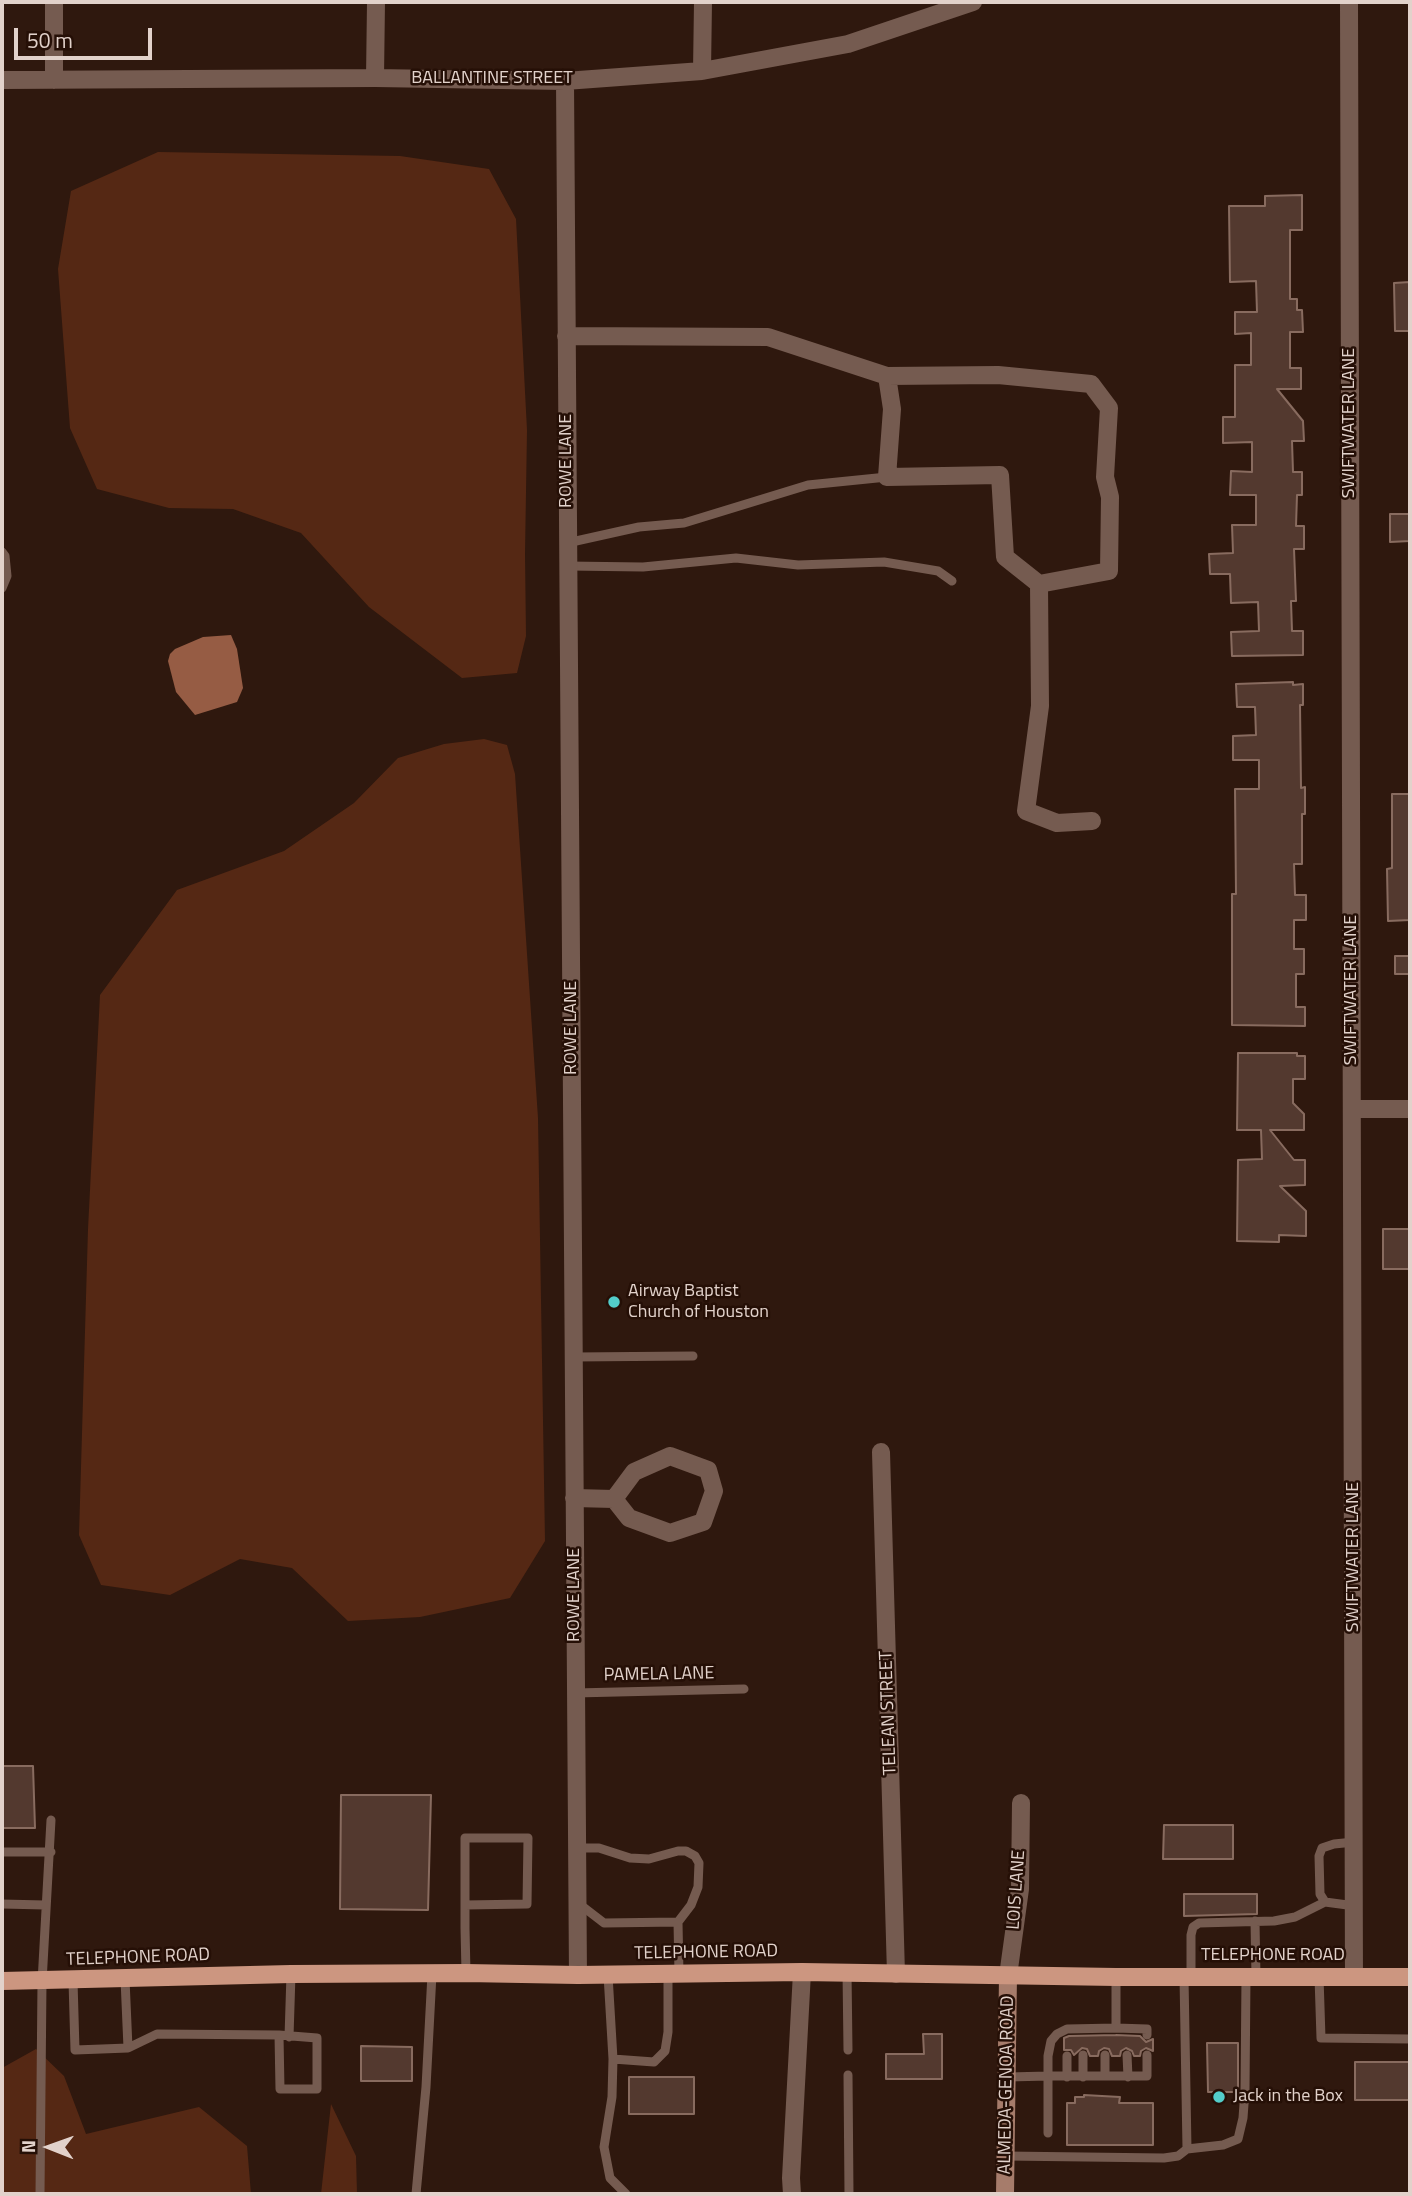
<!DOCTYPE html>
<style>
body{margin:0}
#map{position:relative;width:1412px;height:2196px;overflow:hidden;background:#2f180e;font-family:"Titillium Web",sans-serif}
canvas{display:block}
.frame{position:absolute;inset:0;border:4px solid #e2d2cb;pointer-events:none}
.north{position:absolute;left:14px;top:2112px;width:70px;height:70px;-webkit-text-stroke:5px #250f06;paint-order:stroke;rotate:271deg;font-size:19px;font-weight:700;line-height:28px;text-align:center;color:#e2d2cb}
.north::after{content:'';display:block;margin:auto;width:24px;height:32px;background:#e2d2cb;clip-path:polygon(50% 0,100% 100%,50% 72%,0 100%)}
.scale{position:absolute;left:14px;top:28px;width:138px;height:32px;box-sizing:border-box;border:4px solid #e2d2cb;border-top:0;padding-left:9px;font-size:21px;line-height:24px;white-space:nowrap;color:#e2d2cb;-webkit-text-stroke:5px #250f06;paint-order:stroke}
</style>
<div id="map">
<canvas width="1412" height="2196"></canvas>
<div class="frame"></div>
<div class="north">N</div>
<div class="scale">50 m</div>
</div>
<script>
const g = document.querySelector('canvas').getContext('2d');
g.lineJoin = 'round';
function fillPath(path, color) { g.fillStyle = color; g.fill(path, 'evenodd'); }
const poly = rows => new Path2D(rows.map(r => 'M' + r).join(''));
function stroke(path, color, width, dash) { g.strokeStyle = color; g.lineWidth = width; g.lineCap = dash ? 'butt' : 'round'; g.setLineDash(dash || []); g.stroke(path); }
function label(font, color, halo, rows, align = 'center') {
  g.font = font + ' "Titillium Web",sans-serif'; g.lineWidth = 5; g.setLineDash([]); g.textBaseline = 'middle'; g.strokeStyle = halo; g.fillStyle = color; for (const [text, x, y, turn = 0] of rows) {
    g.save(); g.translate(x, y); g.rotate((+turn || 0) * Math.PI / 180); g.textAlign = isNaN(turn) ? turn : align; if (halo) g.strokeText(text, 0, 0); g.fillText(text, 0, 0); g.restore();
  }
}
fillPath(poly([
 [158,152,400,156,489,169,516,219,527,430,525,554,526,636,517,673,462,678,369,607,301,533,233,509,169,508,97,489,70,428,58,269,71,191],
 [484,739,507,745,515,774,538,1118,545,1541,510,1598,420,1617,348,1621,292,1568,240,1559,170,1595,101,1585,79,1535,88,1229,100,995,177,890,284,851,354,803,398,758,444,744],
 [36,2049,64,2076,86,2134,199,2107,247,2146,251,2194,2,2194,2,2068],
 [331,2104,356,2156,357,2194,321,2194]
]), '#552814');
fillPath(poly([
 [231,635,237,649,243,688,237,702,195,715,176,692,168,661,170,654,175,649,203,637]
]), '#965c44');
const building = poly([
 [1302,195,1302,230,1290,230,1290,299,1297,299,1297,310,1302,310,1303,332,1290,332,1290,368,1301,368,1301,389,1277,389,1303,421,1304,441,1292,441,1293,472,1302,472,1302,495,1297,495,1296,526,1304,526,1304,549,1294,549,1296,601,1291,601,1292,631,1303,631,1303,655,1232,656,1231,632,1259,631,1258,602,1231,603,1230,574,1210,574,1209,554,1233,553,1232,525,1256,525,1256,495,1230,495,1231,471,1252,472,1252,442,1223,443,1223,417,1235,417,1235,365,1251,365,1251,333,1235,334,1235,312,1257,312,1256,281,1230,282,1229,206,1265,206,1265,196,1302,195],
 [1410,282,1410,331,1395,331,1394,283,1410,282],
 [1390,514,1410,514,1410,541,1390,542,1390,514],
 [1293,682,1293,685,1303,684,1303,705,1300,705,1301,788,1305,787,1305,814,1302,814,1302,864,1294,864,1295,895,1306,895,1306,920,1294,920,1294,949,1304,949,1304,974,1296,974,1296,1007,1305,1007,1305,1026,1232,1025,1232,894,1236,894,1235,789,1259,789,1259,760,1233,760,1233,736,1256,735,1255,707,1237,707,1236,684,1293,682],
 [1392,794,1410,794,1410,920,1388,921,1387,869,1392,868,1392,794],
 [1395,956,1410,956,1410,974,1395,974,1395,956],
 [1238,1053,1297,1053,1297,1056,1305,1056,1305,1079,1293,1079,1293,1103,1304,1114,1304,1130,1270,1130,1294,1160,1305,1160,1305,1185,1280,1186,1306,1211,1306,1236,1279,1235,1279,1242,1237,1241,1238,1160,1262,1159,1261,1130,1237,1130,1238,1053],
 [1383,1229,1410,1229,1410,1269,1383,1269,1383,1229],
 [2,1766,33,1766,35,1828,2,1828,2,1766],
 [341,1795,431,1795,428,1910,340,1909,341,1795],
 [1164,1825,1233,1825,1233,1859,1163,1859,1164,1825],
 [1184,1894,1257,1894,1257,1914,1184,1916,1184,1894],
 [923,2034,942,2034,942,2079,886,2079,886,2054,924,2054,923,2034],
 [1116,2035,1140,2036,1146,2042,1153,2039,1153,2051,1146,2048,1141,2051,1140,2056,1134,2056,1132,2051,1126,2048,1121,2051,1120,2056,1112,2056,1109,2049,1104,2048,1099,2051,1098,2056,1090,2056,1087,2049,1082,2048,1074,2055,1071,2050,1064,2050,1064,2038,1069,2036,1116,2035],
 [1207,2043,1238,2043,1238,2092,1208,2092,1207,2043],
 [361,2046,412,2047,412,2081,361,2081,361,2046],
 [1355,2062,1410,2062,1410,2100,1355,2100,1355,2062],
 [629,2077,694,2077,694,2114,629,2114,629,2077],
 [1084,2095,1120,2097,1119,2103,1153,2103,1153,2145,1067,2145,1067,2103,1075,2103,1075,2097,1084,2097,1084,2095]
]);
fillPath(building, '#53392f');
stroke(building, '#886b5f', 2);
stroke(poly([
 [567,543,639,527,684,523,808,485,887,477],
 [2,552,5,556,7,576,2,588],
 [568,566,643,567,736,558,798,565,884,562,938,571,952,581],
 [574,1357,693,1356],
 [575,1693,744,1689],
 [1354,1842,1334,1844,1322,1848,1319,1856,1320,1894,1325,1902,1355,1906],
 [576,1848,599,1848,630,1858,649,1859,678,1851,686,1851,695,1856,699,1863,698,1887,691,1905,678,1922],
 [2,1852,51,1852],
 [578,1903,604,1923,678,1922,679,1974],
 [2,1904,45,1905],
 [465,1905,527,1904,528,1838,465,1838,465,1928,466,1973],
 [1255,1921,1256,1977],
 [847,1972,848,2050],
 [608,1975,613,2059,654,2062,665,2051,668,2032,668,1975],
 [1191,1977,1191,1935,1193,1927,1199,1923,1274,1921,1295,1917,1325,1902],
 [1319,1977,1321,2038,1410,2039],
 [73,1981,75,2050,128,2048,125,1979],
 [1116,2028,1147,2029,1147,2035],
 [289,2037,291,1974],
 [128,2048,157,2034,279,2035,317,2038,317,2089,280,2089,279,2035],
 [1127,2055,1128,2077],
 [613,2059,612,2097,604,2147,610,2178,626,2194],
 [848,2075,849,2194],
 [1105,2076,1105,2055],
 [1008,2077,1048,2076,1048,2056,1051,2041,1057,2034,1067,2029,1116,2028,1116,1977],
 [1067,2077,1067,2056],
 [1083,2077,1083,2055],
 [1048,2133,1048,2076,1147,2076,1147,2055],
 [1187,2149,1223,2145,1238,2139,1243,2118,1245,2090,1246,1977],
 [1006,2156,1164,2158,1178,2156,1187,2149,1184,1977],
 [40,2194,42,1982,51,1820],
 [416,2194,426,2087,432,1974]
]), '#755b50', 9);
stroke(poly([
 [1349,2,1354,1977],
 [702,71,703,2],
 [375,78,376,2],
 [2,80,375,78,565,81,702,71,848,44,973,2],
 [54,80,54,2],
 [565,81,578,1975],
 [566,336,768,337,887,376,998,375,1091,384,1109,408,1105,477,1110,497,1109,571,1039,584],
 [887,376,892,409,887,477,1000,475,1005,557,1039,584,1040,706,1026,811,1057,823,1092,821],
 [1353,1109,1410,1109],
 [881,1452,896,1974],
 [670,1456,708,1470,714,1491,703,1522,670,1533,629,1518,614,1499,634,1472,670,1456],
 [574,1498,614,1499],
 [1008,1976,1020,1889,1021,1803],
 [792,2194,791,2178,802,1972]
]), '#755b50', 18);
stroke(poly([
 [1005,2194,1008,1976]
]), '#a67c6b', 18);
stroke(poly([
 [2,1981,291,1974,466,1973,578,1975,802,1972,1116,1977,1410,1977]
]), '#cc9680', 18);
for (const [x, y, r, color] of [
 [614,1302,7,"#53cdca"],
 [1219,2097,7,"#53cdca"]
]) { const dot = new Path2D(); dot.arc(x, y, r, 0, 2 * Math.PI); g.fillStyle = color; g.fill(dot); stroke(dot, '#250f06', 2.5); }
label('18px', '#e2d2cb', '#250f06', [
 ["BALLANTINE STREET",492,79],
 ["SWIFTWATER LANE",1350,423,-90],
 ["ROWE LANE",567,461,-90],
 ["SWIFTWATER LANE",1352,990,-90],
 ["ROWE LANE",572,1028,-90],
 ["SWIFTWATER LANE",1354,1557,-90],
 ["ROWE LANE",575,1595,-90],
 ["PAMELA LANE",659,1675,-1],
 ["TELEAN STREET",889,1713,-92],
 ["LOIS LANE",1017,1890,-86],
 ["TELEPHONE ROAD",706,1953,-1],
 ["TELEPHONE ROAD",1273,1956],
 ["TELEPHONE ROAD",138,1958,-2],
 ["ALMEDA-GENOA ROAD",1007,2085,-89]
]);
label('18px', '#e2d2cb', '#250f06', [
 ["Airway Baptist",628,1292],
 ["Church of Houston",628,1313],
 ["Jack in the Box",1233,2097]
], 'left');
</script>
